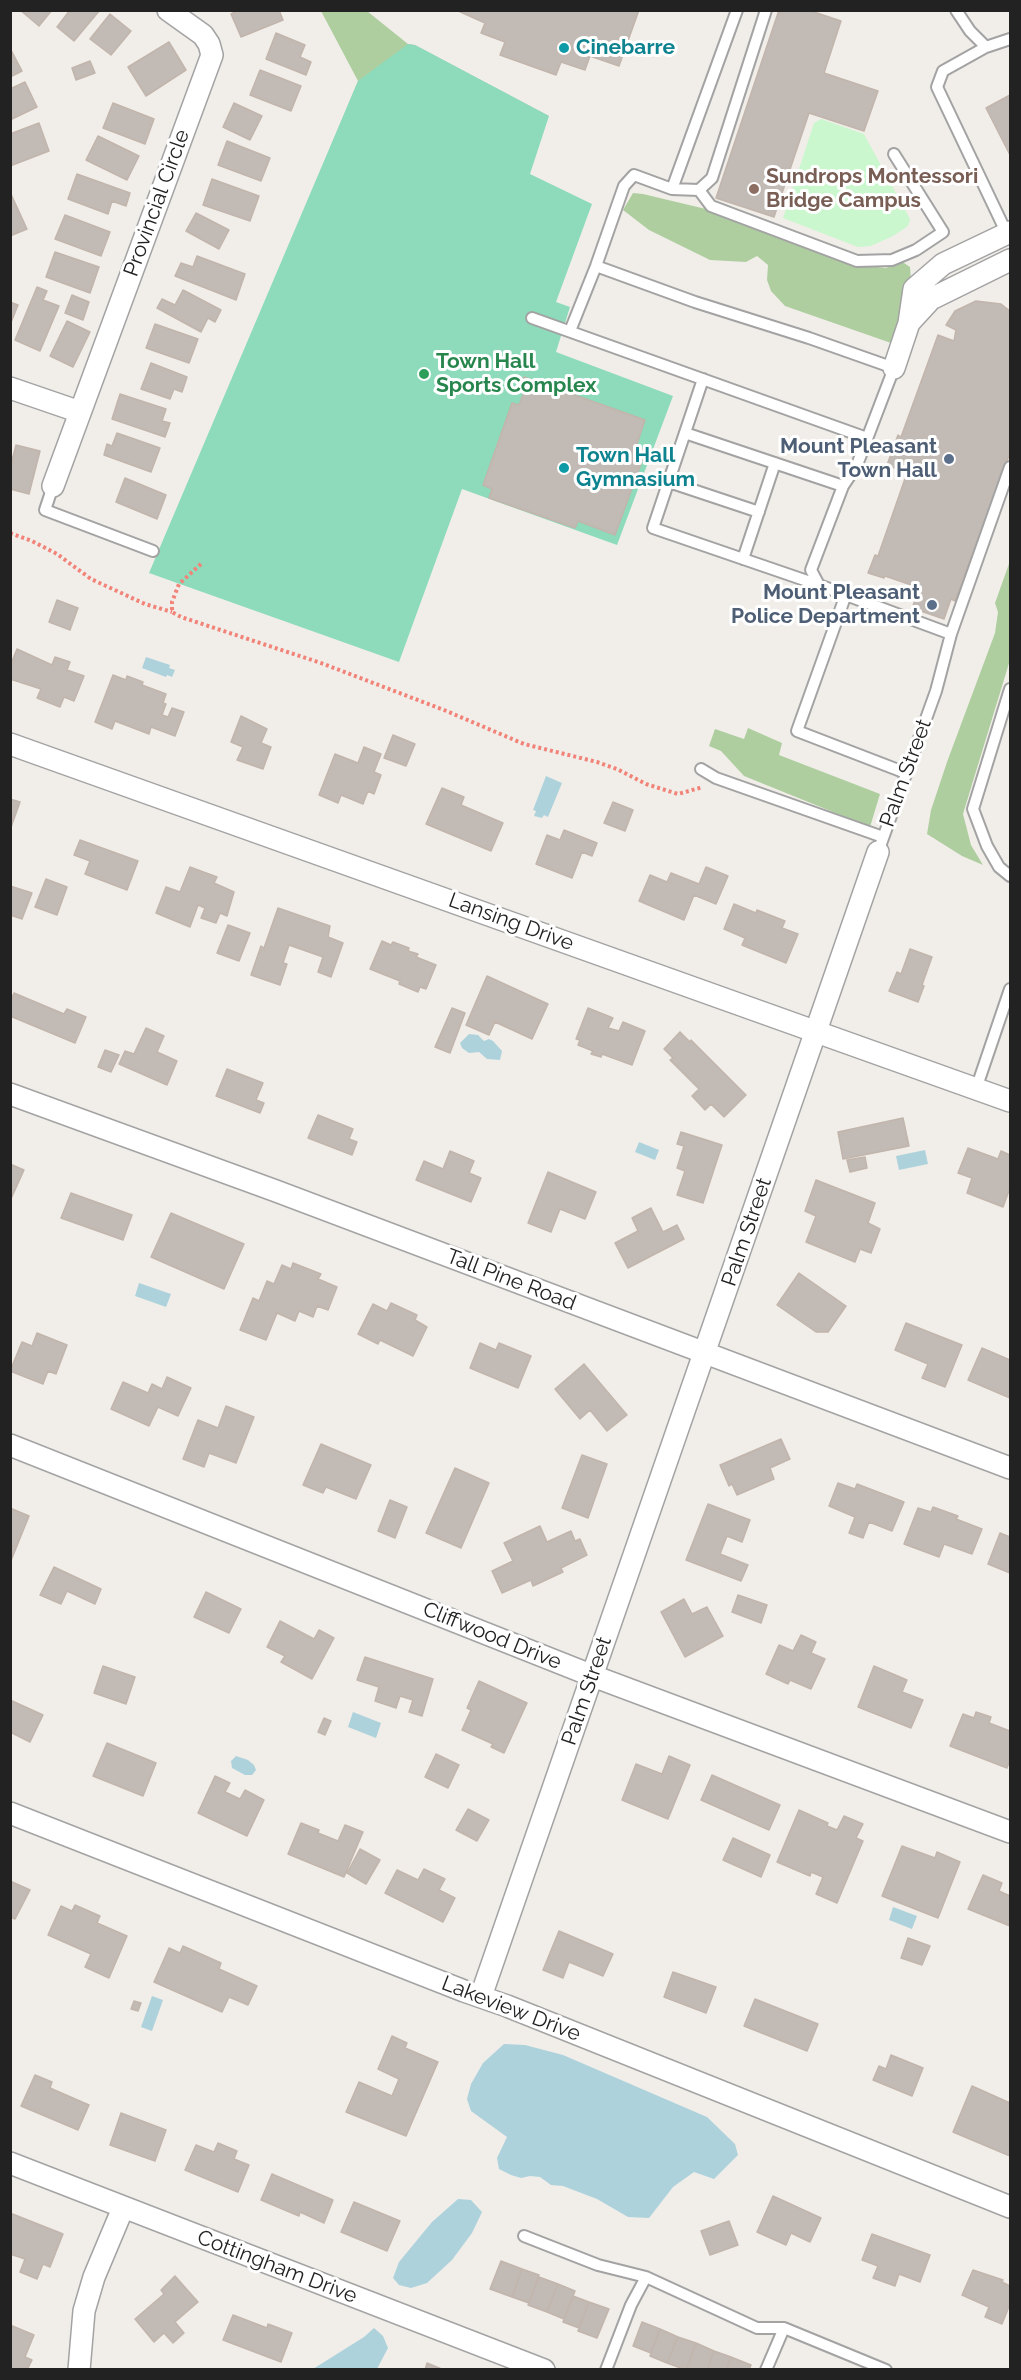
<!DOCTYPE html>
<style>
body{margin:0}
#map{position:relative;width:1021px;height:2380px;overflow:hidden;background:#f1eee9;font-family:Raleway,sans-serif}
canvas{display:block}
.frame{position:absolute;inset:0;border:12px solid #222;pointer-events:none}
</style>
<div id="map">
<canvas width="1021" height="2380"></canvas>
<div class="frame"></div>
</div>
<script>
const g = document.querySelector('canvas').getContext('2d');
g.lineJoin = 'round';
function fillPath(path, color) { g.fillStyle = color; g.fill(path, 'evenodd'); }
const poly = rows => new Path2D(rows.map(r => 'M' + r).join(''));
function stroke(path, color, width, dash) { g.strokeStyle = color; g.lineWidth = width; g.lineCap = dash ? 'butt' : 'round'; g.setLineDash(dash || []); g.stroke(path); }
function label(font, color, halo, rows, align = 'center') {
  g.font = font + ' Raleway,sans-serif'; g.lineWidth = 6; g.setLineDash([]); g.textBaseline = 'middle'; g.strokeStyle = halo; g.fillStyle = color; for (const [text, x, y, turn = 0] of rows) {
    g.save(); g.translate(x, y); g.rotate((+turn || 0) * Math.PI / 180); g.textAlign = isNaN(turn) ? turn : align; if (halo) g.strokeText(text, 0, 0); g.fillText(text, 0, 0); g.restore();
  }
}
fillPath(poly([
 [321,11,367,11,408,44,415,45,549,116,330,148,358,81],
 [633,193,643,194,710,210,849,264,886,268,901,261,910,267,911,280,891,343,785,306,771,291,767,280,768,265,757,256,746,262,710,260,649,230,623,210],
 [1010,561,1010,660,963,814,971,845,983,865,962,856,927,834,931,810,947,762,995,633,998,612,995,603],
 [748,728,782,743,779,755,880,794,870,827,744,776,721,751,709,746,715,729,744,739]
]), '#afcea0');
fillPath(poly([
 [821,119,864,134,910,219,908,226,893,236,871,246,858,247,783,218,814,123]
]), '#caf7cd');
fillPath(poly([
 [408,44,415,45,549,116,530,174,592,204,556,302,570,307,556,352,673,396,617,545,462,489,399,662,149,573,358,81]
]), '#8ddbbb');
fillPath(poly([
 [146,657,170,665,169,668,175,670,172,677,167,675,166,677,142,668],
 [546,776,562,783,548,817,544,815,542,818,534,816,536,811,533,810],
 [469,1034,478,1035,484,1041,489,1039,493,1041,502,1051,500,1060,487,1059,479,1052,469,1053,462,1048,460,1043],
 [639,1142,659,1150,655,1160,635,1152],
 [925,1150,928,1164,899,1170,896,1156],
 [139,1283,171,1294,166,1307,135,1296],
 [353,1712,381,1723,376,1738,348,1727],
 [236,1756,248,1760,254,1765,256,1770,252,1775,245,1775,232,1768,231,1761],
 [893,1907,917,1916,912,1929,889,1920],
 [152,1996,163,2000,152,2031,141,2027],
 [504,2044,525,2045,563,2055,707,2117,735,2144,738,2155,714,2179,694,2172,673,2187,649,2218,628,2217,597,2199,563,2186,551,2185,540,2177,530,2176,521,2178,511,2175,499,2169,497,2158,507,2137,471,2111,467,2099,471,2084,483,2063],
 [458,2199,471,2200,482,2212,472,2233,452,2260,427,2283,411,2288,399,2285,393,2278,399,2262,432,2222],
 [374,2328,383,2336,388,2348,377,2369,313,2369,364,2337]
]), '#add2dc');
const building = poly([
 [20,10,52,10,39,26,20,10],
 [70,10,100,10,74,41,57,27,70,10],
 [239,10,279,10,283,20,241,37,231,14,239,10],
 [456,10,639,10,619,66,590,56,585,70,561,62,556,75,500,55,505,42,481,33,485,23,456,10],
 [779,10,808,10,841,21,824,73,878,91,864,131,809,113,774,217,716,198,779,10],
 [110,14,131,31,111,55,90,39,110,14],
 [276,33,305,45,300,57,311,62,306,75,266,59,276,33],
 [169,42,186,70,146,96,128,67,169,42],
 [10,48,22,71,10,77,10,48],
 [90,61,95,73,76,80,72,68,90,61],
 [260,70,301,86,291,111,250,95,260,70],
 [25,82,37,107,10,120,10,89,25,82],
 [1010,95,1010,155,986,108,1010,95],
 [113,103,154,119,145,144,103,128,113,103],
 [234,103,262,116,250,140,223,127,234,103],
 [39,123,49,151,10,166,10,134,39,123],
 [98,136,139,156,127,180,86,160,98,136],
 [227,141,270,158,261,181,218,165,227,141],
 [77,174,130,193,126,206,112,201,108,214,68,199,77,174],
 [212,179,259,196,250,221,203,205,212,179],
 [10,192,27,229,10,236,10,192],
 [196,213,229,230,219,249,186,231,196,213],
 [65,215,110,232,101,256,55,239,65,215],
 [55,252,99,267,90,293,46,277,55,252],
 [197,256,245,274,236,300,175,276,181,263,193,267,197,256],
 [37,287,47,291,43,300,59,306,40,351,15,340,37,287],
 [183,290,221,310,215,322,208,318,201,332,157,308,162,299,175,305,183,290],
 [72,295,89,302,83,320,65,313,72,295],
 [976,301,1001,304,1010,311,1010,354,1009,357,1010,358,1010,453,955,601,951,599,944,619,912,608,920,588,885,576,884,578,868,573,875,555,878,556,907,473,887,465,898,435,901,437,938,335,954,341,956,330,946,325,955,311,976,301],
 [10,302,18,305,10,325,10,302],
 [67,321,90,332,73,367,50,356,67,321],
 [155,324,198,339,189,363,146,348,155,324],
 [151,363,187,377,182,392,174,389,170,399,141,389,151,363],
 [524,377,645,420,636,447,646,450,615,535,578,521,575,528,489,498,492,489,483,485,512,403,519,405,526,387,521,385,524,377],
 [120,394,166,409,162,421,170,423,165,437,112,419,120,394],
 [117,433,160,448,151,472,104,455,107,444,112,446,117,433],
 [16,445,40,451,29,494,10,489,10,468,16,445],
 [125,478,166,495,157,519,116,502,125,478],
 [57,600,78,608,70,630,49,622,57,600],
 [17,649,52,665,55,657,70,662,67,670,84,676,74,701,64,697,60,707,37,698,41,689,10,679,10,666,17,649],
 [113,675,126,680,127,676,143,682,142,685,166,694,163,703,166,704,162,715,168,717,172,708,184,712,175,736,151,727,149,734,115,721,112,729,95,722,113,675],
 [241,716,267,729,261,743,271,747,263,769,237,760,243,747,231,742,241,716],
 [393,735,415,744,406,766,384,758,393,735],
 [364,747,381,754,374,772,381,775,374,794,368,791,363,804,341,795,338,803,319,795,335,754,358,763,364,747],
 [442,788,464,797,461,805,503,823,491,851,426,824,442,788],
 [10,799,20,802,10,830,10,799],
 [613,802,633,810,625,831,604,823,613,802],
 [564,830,597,843,592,856,582,852,572,878,536,864,547,835,560,840,564,830],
 [80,840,138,861,127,890,85,874,90,861,74,855,80,840],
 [190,867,217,877,214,883,234,892,227,916,220,913,216,923,201,918,205,908,198,905,190,927,156,913,166,887,180,892,190,867],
 [706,867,728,876,716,904,694,895,684,920,639,901,650,875,667,882,671,873,699,884,706,867],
 [46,879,67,887,57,915,35,907,46,879],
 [10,886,32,893,22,919,10,915,10,886],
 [734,904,756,913,757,910,785,921,782,928,798,934,786,963,742,945,745,938,724,929,734,904],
 [278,908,330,926,328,937,343,943,331,977,318,972,323,957,289,945,283,963,287,964,280,985,251,975,261,946,264,948,278,908],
 [228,925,250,933,239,961,217,953,228,925],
 [382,941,391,945,393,942,409,948,408,951,418,954,416,957,436,965,426,989,420,987,418,992,399,984,400,981,370,969,382,941],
 [910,949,932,957,922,985,924,986,918,1002,889,991,897,972,901,974,910,949],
 [487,976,548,1004,532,1039,495,1022,489,1035,466,1025,487,976],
 [14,993,64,1014,67,1009,86,1017,75,1043,10,1016,10,1002,14,993],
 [452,1008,465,1013,450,1053,435,1047,452,1008],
 [588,1008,613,1018,608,1028,619,1031,623,1022,645,1031,632,1065,602,1054,601,1057,591,1054,593,1051,578,1045,580,1040,576,1039,588,1008],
 [146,1028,164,1036,157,1052,177,1061,167,1085,119,1064,125,1051,134,1054,146,1028],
 [680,1032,690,1042,691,1040,746,1095,724,1117,711,1104,705,1110,692,1096,699,1089,670,1060,673,1058,664,1049,680,1032],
 [105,1050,119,1055,111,1072,98,1067,105,1050],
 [227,1069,263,1083,256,1100,264,1103,260,1113,216,1096,227,1069],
 [318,1115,353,1129,349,1139,357,1142,352,1155,308,1138,318,1115],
 [903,1118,909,1146,843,1159,838,1132,903,1118],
 [681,1132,722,1145,703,1203,677,1195,685,1171,677,1168,684,1146,677,1144,681,1132],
 [968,1148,998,1159,1001,1151,1010,1155,1010,1188,1003,1207,967,1193,972,1178,958,1173,968,1148],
 [450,1151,474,1161,469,1173,481,1178,471,1202,416,1180,424,1161,443,1169,450,1151],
 [865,1157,867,1168,850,1172,847,1160,865,1157],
 [10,1164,24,1170,10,1201,10,1164],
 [548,1172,596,1192,585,1219,560,1209,551,1232,528,1223,548,1172],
 [816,1180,875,1203,868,1223,880,1229,871,1253,860,1249,855,1262,806,1242,816,1216,805,1211,816,1180],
 [71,1193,132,1215,123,1240,61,1218,71,1193],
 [651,1208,663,1232,677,1225,684,1239,628,1268,615,1243,638,1231,632,1218,651,1208],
 [171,1213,244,1244,224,1289,151,1257,171,1213],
 [293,1263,321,1274,318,1279,337,1287,328,1310,317,1306,313,1317,299,1311,295,1321,277,1313,266,1340,240,1330,253,1298,259,1301,267,1281,274,1284,282,1265,291,1269,293,1263],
 [799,1273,846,1306,828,1332,816,1332,777,1305,799,1273],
 [391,1303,417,1315,415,1320,427,1327,413,1356,380,1340,378,1344,358,1334,373,1304,387,1311,391,1303],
 [906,1323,962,1345,945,1387,922,1378,928,1364,895,1350,906,1323],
 [37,1333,67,1345,56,1374,48,1371,43,1384,10,1371,22,1342,32,1346,37,1333],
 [480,1343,496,1350,499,1343,531,1356,518,1388,470,1368,480,1343],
 [982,1348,1010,1360,1010,1398,968,1380,982,1348],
 [584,1364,627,1415,607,1431,590,1410,580,1419,555,1389,584,1364],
 [167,1377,191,1388,178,1416,158,1407,149,1426,111,1409,123,1382,148,1393,152,1384,162,1389,167,1377],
 [226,1406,254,1417,236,1463,209,1453,204,1467,183,1459,198,1420,218,1428,226,1406],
 [781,1439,790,1459,770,1468,774,1479,737,1495,732,1484,729,1486,720,1465,781,1439],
 [321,1444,371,1465,356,1499,326,1487,323,1493,303,1485,321,1444],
 [582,1455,607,1464,588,1518,562,1508,582,1455],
 [455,1468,489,1483,461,1548,426,1533,455,1468],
 [838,1483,855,1489,857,1484,904,1502,892,1531,869,1522,863,1538,849,1533,855,1517,829,1506,838,1483],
 [390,1500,407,1507,395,1538,378,1531,390,1500],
 [708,1504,750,1520,742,1542,727,1536,720,1554,748,1565,741,1581,686,1560,708,1504],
 [933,1507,958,1516,956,1519,982,1529,972,1554,944,1544,939,1557,904,1544,918,1508,931,1512,933,1507],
 [10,1508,29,1516,10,1563,10,1508],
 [540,1526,547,1542,571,1531,575,1541,580,1539,587,1555,561,1568,563,1572,533,1586,531,1580,502,1593,492,1571,513,1561,504,1543,540,1526],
 [1000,1533,1010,1537,1010,1573,988,1564,1000,1533],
 [54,1567,101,1589,95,1604,67,1591,61,1604,40,1595,54,1567],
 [206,1592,241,1609,229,1633,194,1617,206,1592],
 [738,1595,767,1605,761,1623,732,1612,738,1595],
 [684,1599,692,1614,707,1607,723,1636,685,1657,661,1612,684,1599],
 [280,1621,314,1639,319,1630,334,1638,312,1679,281,1662,285,1656,267,1647,280,1621],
 [801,1635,816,1642,811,1653,825,1659,811,1689,790,1680,788,1684,766,1674,779,1645,793,1651,801,1635],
 [365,1657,433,1679,422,1716,409,1712,413,1700,400,1696,396,1708,375,1701,379,1687,357,1680,365,1657],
 [103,1666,135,1677,126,1704,94,1693,103,1666],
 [874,1666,907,1680,902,1692,923,1700,911,1728,858,1707,874,1666],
 [479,1681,527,1703,504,1753,491,1747,493,1744,462,1730,471,1710,467,1708,479,1681],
 [10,1700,43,1715,30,1742,10,1732,10,1700],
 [976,1712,991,1717,989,1723,1010,1731,1010,1760,1007,1768,950,1746,963,1714,974,1718,976,1712],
 [324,1718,331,1721,325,1735,318,1732,324,1718],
 [107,1743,156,1763,143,1796,93,1776,107,1743],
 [436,1754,459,1765,448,1788,425,1777,436,1754],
 [669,1756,690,1765,668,1819,622,1800,636,1764,662,1774,669,1756],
 [712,1775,780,1805,769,1830,701,1800,712,1775],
 [215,1776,230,1783,225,1792,240,1799,245,1790,264,1800,247,1836,198,1813,215,1776],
 [468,1809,489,1820,477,1841,456,1830,468,1809],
 [799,1810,828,1823,827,1826,837,1830,844,1816,863,1824,856,1838,863,1841,837,1903,816,1894,823,1877,811,1872,810,1876,777,1862,799,1810],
 [301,1823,319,1830,318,1833,338,1841,345,1825,363,1832,344,1877,288,1854,301,1823],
 [733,1838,770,1855,761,1877,723,1860,733,1838],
 [902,1846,935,1858,937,1852,960,1862,938,1918,882,1896,902,1846],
 [360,1849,380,1860,366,1884,347,1873,360,1849],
 [424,1869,445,1879,439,1890,455,1898,443,1922,385,1893,397,1870,418,1880,424,1869],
 [983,1875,1002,1883,999,1891,1010,1896,1010,1926,968,1909,983,1875],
 [10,1881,30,1890,15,1919,10,1917,10,1881],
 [75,1905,100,1916,97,1923,127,1936,109,1978,85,1967,91,1954,48,1935,61,1906,72,1911,75,1905],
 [559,1931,613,1954,603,1976,569,1962,563,1978,543,1970,559,1931],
 [908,1938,930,1946,922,1965,901,1958,908,1938],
 [183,1946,221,1963,219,1969,257,1986,248,2005,229,1997,222,2012,154,1982,169,1948,180,1953,183,1946],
 [673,1972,716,1987,706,2013,664,1997,673,1972],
 [755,1999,818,2024,807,2051,744,2026,755,1999],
 [134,2001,141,2003,138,2011,131,2009,134,2001],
 [392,2036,407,2043,405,2048,438,2062,406,2136,346,2112,359,2082,392,2096,399,2079,378,2069,392,2036],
 [891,2055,923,2068,912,2096,873,2080,879,2066,886,2069,891,2055],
 [35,2075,52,2082,50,2088,89,2105,78,2130,21,2106,35,2075],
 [972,2086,1010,2103,1010,2156,953,2132,972,2086],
 [121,2113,166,2130,155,2161,110,2145,121,2113],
 [218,2143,237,2151,234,2159,249,2165,238,2192,185,2170,196,2145,214,2152,218,2143],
 [272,2174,333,2200,324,2223,300,2212,299,2216,261,2200,272,2174],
 [773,2196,821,2218,810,2242,791,2233,786,2245,757,2232,773,2196],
 [354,2202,400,2221,387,2251,341,2232,354,2202],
 [10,2213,63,2234,50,2267,43,2264,37,2279,20,2272,25,2259,10,2254,10,2213],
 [729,2221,738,2245,710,2255,701,2231,729,2221],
 [872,2234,930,2255,920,2282,899,2274,895,2286,873,2278,878,2266,862,2260,872,2234],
 [501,2261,522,2269,512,2297,490,2289,501,2261],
 [522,2269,539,2275,529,2303,512,2297,522,2269],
 [973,2270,1003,2280,1002,2282,1010,2286,1010,2304,1002,2324,985,2317,989,2307,962,2295,973,2270],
 [175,2276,198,2302,175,2322,184,2333,173,2343,164,2333,154,2342,135,2319,164,2294,161,2290,175,2276],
 [539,2277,558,2284,547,2312,528,2305,539,2277],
 [558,2284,575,2291,564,2319,547,2312,558,2284],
 [573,2296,589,2302,579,2328,563,2322,573,2296],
 [589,2302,609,2309,597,2338,578,2331,589,2302],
 [233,2315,267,2328,268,2324,292,2333,281,2362,223,2340,233,2315],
 [642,2322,660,2329,651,2353,633,2346,642,2322],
 [10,2325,34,2335,25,2357,32,2360,27,2370,10,2370,10,2325],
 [660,2329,678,2337,667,2363,650,2356,660,2329],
 [678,2337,696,2343,686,2370,667,2363,678,2337],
 [696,2343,714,2351,707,2370,686,2370,696,2343],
 [714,2351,731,2357,726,2370,707,2370,714,2351],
 [731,2357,751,2365,749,2370,726,2370,731,2357],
 [427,2363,444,2370,425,2370,427,2363]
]);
fillPath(building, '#c2bab5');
stroke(building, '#c2b5ac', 1.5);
const service = poly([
 [956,10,970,31,986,47,1010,39],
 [986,47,943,71,937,87,1008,236],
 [672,189,737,10],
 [699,190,711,206,857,261,892,260,916,250,943,232,894,154],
 [596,266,695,302,809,338,894,368,857,465,843,486,811,570,819,585,951,634],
 [532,318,867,438],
 [570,331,596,266,624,186,634,175,672,189,699,190,712,178,766,10],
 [703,379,653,528,819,585],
 [685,433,843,486],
 [669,482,759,512],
 [53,486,45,510,153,551],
 [743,559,775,463],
 [845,597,797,731,906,773],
 [1010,689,973,809,987,846,999,867,1010,876],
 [701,769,716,778,883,837],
 [878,852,936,691,951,634,1010,467],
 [976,1089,1010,989],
 [524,2236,598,2265,646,2277,757,2328,784,2328,886,2370],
 [606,2370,631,2305,646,2277],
 [766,2370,784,2328]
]);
const minor = poly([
 [909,323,931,299,1010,260],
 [894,368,909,323,914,289,943,264,1010,232],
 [10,388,80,412],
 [53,486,212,55,209,44,203,35,168,10],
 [10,744,1010,1101],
 [10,1094,276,1191,1010,1468],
 [10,1445,593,1676,1010,1832],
 [10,1813,464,1991,507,2006,1010,2207],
 [481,1996,878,852],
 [10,2163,544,2370],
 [79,2370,84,2311,94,2277,123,2208]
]);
stroke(service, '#a3a3a3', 14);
stroke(minor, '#a3a3a3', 24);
stroke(poly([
 [10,533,32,541,57,554,91,579,145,604,172,612],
 [201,564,179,584,172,602,172,612,181,617,321,663,444,710,524,744,597,762,617,769,646,784,678,794,703,787]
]), '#f28379', 4, [3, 3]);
stroke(service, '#fff', 10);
stroke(minor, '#fff', 21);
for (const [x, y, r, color] of [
 [564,48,6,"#0f9aa8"],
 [754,189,6,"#8d6e63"],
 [424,374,6,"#2e9e5b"],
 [949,459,6,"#5c6f8a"],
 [564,468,6,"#0f9aa8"],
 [932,605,6,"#5c6f8a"]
]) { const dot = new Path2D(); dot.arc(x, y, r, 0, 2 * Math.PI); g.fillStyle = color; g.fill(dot); stroke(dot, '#fff', 2); }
label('bold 21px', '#0d838f', '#fff', [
 ["Cinebarre",576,48],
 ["Town Hall",576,456],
 ["Gymnasium",576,480]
], 'left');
label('bold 21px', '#785e54', '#fff', [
 ["Sundrops Montessori",766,177],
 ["Bridge Campus",766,201]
], 'left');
label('21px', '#222', '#fff', [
 ["Provincial Circle",157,203,-70],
 ["Palm Street",906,773,-70],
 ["Lansing Drive",511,922,20],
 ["Palm Street",747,1232,-71],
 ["Tall Pine Road",511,1280,21],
 ["Cliffwood Drive",492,1636,22],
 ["Palm Street",587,1691,-71],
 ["Lakeview Drive",511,2009,21],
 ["Cottingham Drive",277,2267,21]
]);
label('bold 21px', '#27864d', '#fff', [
 ["Town Hall",436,362],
 ["Sports Complex",436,386]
], 'left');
label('bold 21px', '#4e5e75', '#fff', [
 ["Mount Pleasant",937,447],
 ["Town Hall",937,471],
 ["Mount Pleasant",920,593],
 ["Police Department",920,617]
], 'right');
</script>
